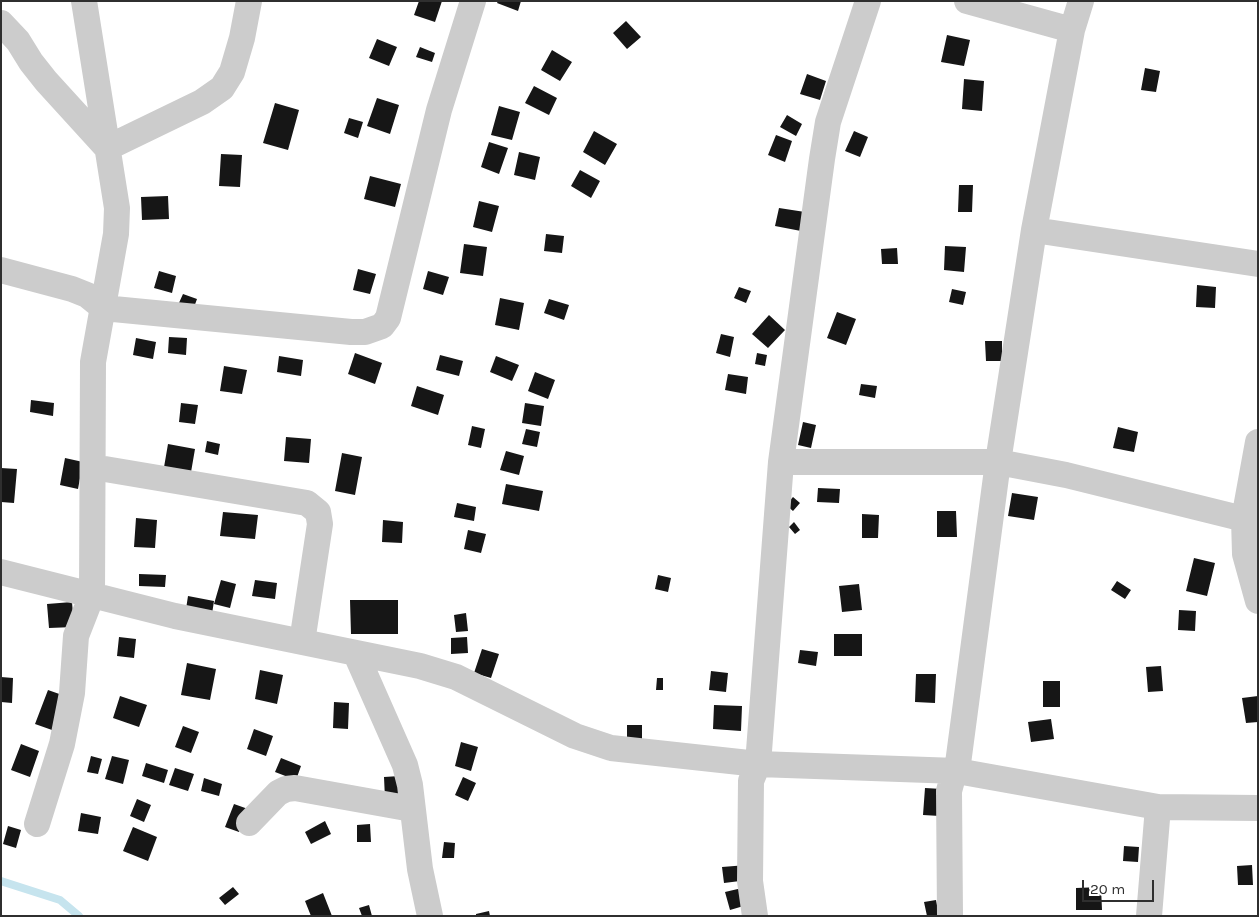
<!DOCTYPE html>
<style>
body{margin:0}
#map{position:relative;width:1259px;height:917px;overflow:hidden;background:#fff;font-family:Karla,sans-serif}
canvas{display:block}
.frame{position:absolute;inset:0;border:2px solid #2f2f2f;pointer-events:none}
.scale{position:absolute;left:1082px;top:880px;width:72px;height:22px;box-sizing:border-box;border:2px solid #2f2f2f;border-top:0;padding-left:6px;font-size:15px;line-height:18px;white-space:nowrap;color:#2f2f2f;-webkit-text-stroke:4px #fff;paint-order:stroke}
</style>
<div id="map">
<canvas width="1259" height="917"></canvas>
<div class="frame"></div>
<div class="scale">20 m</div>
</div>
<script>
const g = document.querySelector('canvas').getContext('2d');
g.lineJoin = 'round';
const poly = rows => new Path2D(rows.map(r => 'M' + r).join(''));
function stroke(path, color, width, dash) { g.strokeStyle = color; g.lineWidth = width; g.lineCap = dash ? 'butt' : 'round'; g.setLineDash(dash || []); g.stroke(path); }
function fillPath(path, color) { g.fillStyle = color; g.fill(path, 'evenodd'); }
stroke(poly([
 [1,881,60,900,79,916]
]), '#c6e4ee', 8);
fillPath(poly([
 [419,1,442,1,435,22,414,15],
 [498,1,521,1,518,11,497,3],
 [626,21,641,37,627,49,613,33],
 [947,35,970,40,964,66,941,62],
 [377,39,397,47,389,66,369,58],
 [420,47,435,53,432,62,416,57],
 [552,50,572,62,560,81,541,70],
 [1145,68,1160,71,1156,92,1141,90],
 [807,74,826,81,820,100,800,94],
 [964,79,984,81,982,111,962,109],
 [534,86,557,98,549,115,525,103],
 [377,98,399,105,390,134,367,126],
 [275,103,299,110,288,150,263,143],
 [499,106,520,112,512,140,491,135],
 [787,115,802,124,796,136,780,127],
 [349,118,363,122,358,138,344,133],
 [594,131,617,144,605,165,583,152],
 [854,131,868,137,860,157,845,151],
 [776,135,792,141,785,162,768,155],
 [489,142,508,148,499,174,481,167],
 [519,152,540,157,535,180,514,175],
 [221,154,242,155,240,187,219,186],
 [580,170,600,181,591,198,571,186],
 [370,176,401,184,395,207,364,199],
 [959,185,973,185,972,212,958,212],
 [168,196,169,219,142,220,141,197],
 [479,201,499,206,492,232,473,227],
 [779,208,805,212,801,231,775,226],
 [546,234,564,236,562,253,544,251],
 [464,244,487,247,483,276,460,273],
 [945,246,966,247,964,272,944,270],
 [897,248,898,264,882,264,881,249],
 [358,269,376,274,370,294,353,290],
 [159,271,176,276,172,293,154,288],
 [428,271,449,277,443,295,423,289],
 [1197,285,1216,287,1215,308,1196,307],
 [739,287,751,291,746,303,734,298],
 [952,289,966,292,963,305,949,302],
 [183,294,197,299,193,310,178,305],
 [500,298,524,303,519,330,495,325],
 [549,299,569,305,564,320,544,313],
 [837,312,856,319,846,345,827,338],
 [769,315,785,330,768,348,752,334],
 [721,334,734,337,730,357,716,353],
 [169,337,187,338,186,355,168,353],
 [136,338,156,342,153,359,133,355],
 [985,341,1002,341,1002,361,986,361],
 [355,353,382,363,375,384,348,374],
 [757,353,767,355,765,366,755,364],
 [440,355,463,361,459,376,436,370],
 [279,356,303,360,301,376,277,372],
 [496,356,519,365,512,381,490,372],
 [224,366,247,370,242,394,220,391],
 [535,372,555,380,548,399,528,391],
 [728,374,748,377,746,394,725,390],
 [861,384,877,386,875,398,859,395],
 [417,386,444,395,438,415,411,406],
 [31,400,54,403,53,416,30,412],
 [181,403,198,405,195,424,179,422],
 [525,403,544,406,541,426,522,423],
 [803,422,816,425,811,448,798,445],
 [472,426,485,429,481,448,468,445],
 [1118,427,1138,432,1134,452,1113,448],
 [526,429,540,432,537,447,522,444],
 [286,437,311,439,309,463,284,461],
 [207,441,220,444,218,455,205,452],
 [168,444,195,449,190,478,163,473],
 [506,451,524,456,519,475,500,470],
 [342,453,362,457,355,495,335,491],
 [65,458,83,462,78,489,60,485],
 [1,468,17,469,14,503,1,502],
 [506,484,543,491,539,511,502,504],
 [818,488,840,489,839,503,817,502],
 [1012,493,1038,497,1034,520,1008,516],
 [793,497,800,503,793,511,786,505],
 [457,503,476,507,474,521,454,517],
 [937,511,956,511,957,537,937,537],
 [223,512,258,515,255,539,220,536],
 [862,514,879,515,878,538,862,538],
 [136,518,157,520,155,548,134,547],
 [383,520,403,522,402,543,382,542],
 [794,522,800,530,795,534,789,527],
 [468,530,486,534,481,553,464,549],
 [1194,558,1215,563,1207,596,1186,591],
 [139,574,166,575,165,587,139,586],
 [658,575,671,578,668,592,655,589],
 [221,580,236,584,230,608,214,604],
 [255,580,277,583,275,599,252,596],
 [1117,581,1131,590,1125,599,1111,590],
 [859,584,862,610,842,612,839,586],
 [188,596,214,601,212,614,186,609],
 [350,600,398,600,398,634,351,634],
 [72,602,74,627,49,628,47,604],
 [1179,610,1196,611,1195,631,1178,630],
 [466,613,468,631,456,632,454,615],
 [834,634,862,634,862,656,834,656],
 [119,637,136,639,134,658,117,656],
 [467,637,468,653,451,654,451,638],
 [482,649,499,654,491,678,474,673],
 [800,650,818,652,816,666,798,663],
 [187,663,216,669,210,700,181,695],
 [1161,666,1163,691,1148,692,1146,667],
 [260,670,283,675,277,704,255,699],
 [711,671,728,673,726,692,709,690],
 [916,674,936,674,935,703,915,702],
 [1,677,13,678,12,703,1,702],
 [657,678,663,678,663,690,656,690],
 [1043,681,1060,681,1060,707,1043,707],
 [48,690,65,696,52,730,35,724],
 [120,696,147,705,139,727,113,718],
 [1258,696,1258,722,1246,723,1242,698],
 [334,702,349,703,348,729,333,728],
 [714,705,742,706,741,731,713,729],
 [1051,719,1054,739,1031,742,1028,722],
 [627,725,642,725,642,743,627,744],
 [183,726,199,732,191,753,175,747],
 [254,729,273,736,266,756,247,749],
 [461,742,478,747,471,771,455,766],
 [21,744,39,751,30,777,11,770],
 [91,756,102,759,98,774,87,772],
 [112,756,129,760,123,784,105,779],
 [281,758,301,766,296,780,275,772],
 [146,763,168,770,164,783,142,776],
 [175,768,194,774,188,791,169,785],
 [400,776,401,798,385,799,384,777],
 [463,777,476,783,468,801,455,795],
 [204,778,222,784,219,796,201,791],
 [925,788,942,789,940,816,923,815],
 [137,799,151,805,144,822,130,816],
 [234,804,248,809,239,832,225,827],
 [81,813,101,817,98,834,78,831],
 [325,821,331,834,311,844,305,832],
 [370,824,371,842,357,842,357,825],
 [8,826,21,830,16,848,3,844],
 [133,827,157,837,148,861,123,851],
 [444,842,455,843,454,858,442,858],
 [1124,846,1139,847,1138,862,1123,861],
 [747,865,748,880,724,883,722,867],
 [1252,865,1253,885,1238,885,1237,866],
 [233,887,239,894,225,905,219,898],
 [1101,887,1102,910,1076,910,1076,888],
 [742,888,747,905,730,910,725,892],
 [323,893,332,916,311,916,305,901],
 [936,900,939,916,927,916,924,902],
 [369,905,372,916,362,916,359,908],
 [489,911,490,916,476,916,476,914]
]), '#161616');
stroke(poly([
 [967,1,1072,30],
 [1,23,18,41,31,62,46,81,107,148],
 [107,148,202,102,222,88,232,72,242,38,249,1],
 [1034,230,1258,264],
 [1,270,72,289,87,295,103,308,351,332,365,332,382,326,388,318,439,110,473,1],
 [1258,442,1244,519,1245,554,1258,601],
 [781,462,998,462,1066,475,1244,519],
 [93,467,307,503,318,512,320,524,302,642],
 [1,572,175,616,420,666,456,677,575,736,611,748,758,764,957,771,1158,807,1258,808],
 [356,654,405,765,410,785,420,869,430,916],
 [249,823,278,793,286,789,295,788,412,809],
 [37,824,62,744,72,693,76,636,92,595,93,362,116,234,117,208,84,1],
 [755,916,750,881,751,781,758,764,781,462,822,159,828,122,868,1],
 [950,916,949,791,952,780,957,771,998,462,1034,230,1072,30,1081,1],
 [1149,916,1158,807]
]), '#ccc', 26);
</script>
